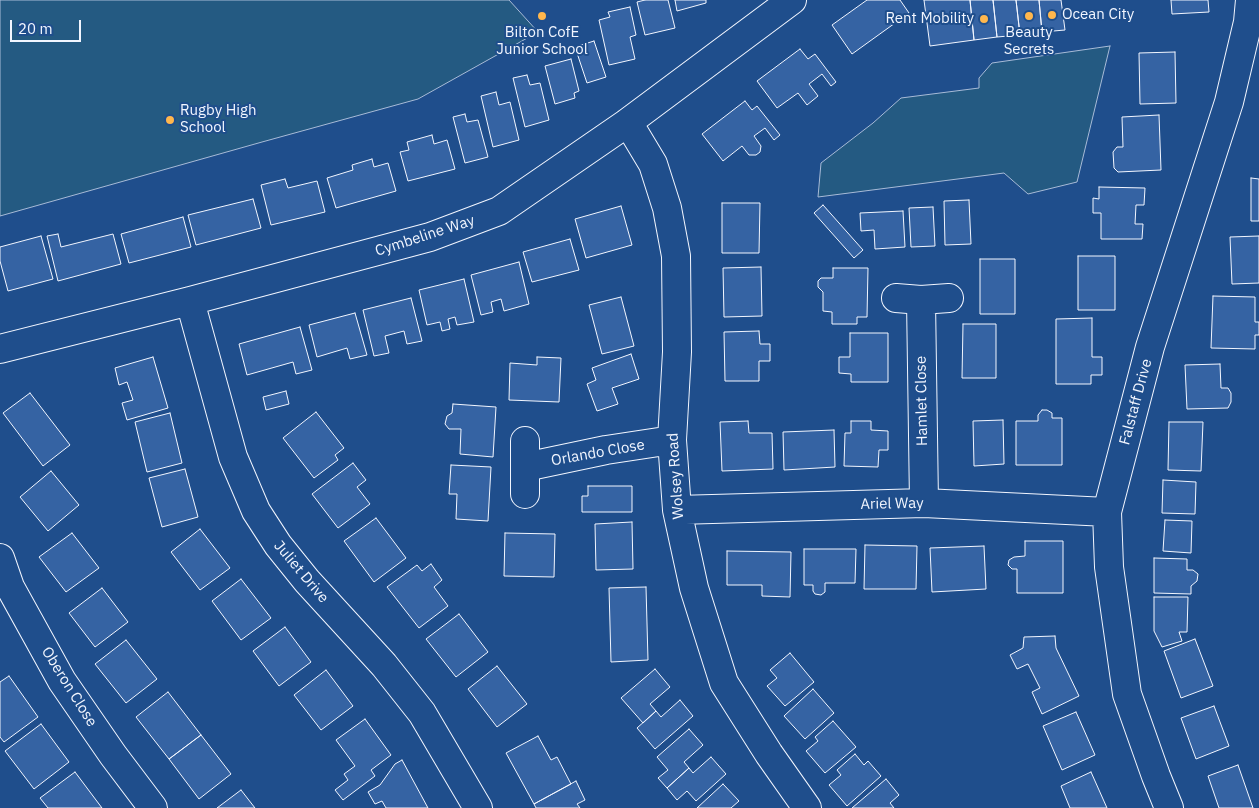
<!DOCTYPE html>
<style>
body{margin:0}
#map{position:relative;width:1259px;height:808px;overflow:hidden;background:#1f4e8c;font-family:"IBM Plex Sans",sans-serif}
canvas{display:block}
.scale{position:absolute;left:10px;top:20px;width:71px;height:22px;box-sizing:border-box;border:2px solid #f2f6ff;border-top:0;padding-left:6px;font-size:15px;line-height:18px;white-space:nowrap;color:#f2f6ff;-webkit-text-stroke:4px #1f4e8c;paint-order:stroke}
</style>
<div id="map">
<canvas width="1259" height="808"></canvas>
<div class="scale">20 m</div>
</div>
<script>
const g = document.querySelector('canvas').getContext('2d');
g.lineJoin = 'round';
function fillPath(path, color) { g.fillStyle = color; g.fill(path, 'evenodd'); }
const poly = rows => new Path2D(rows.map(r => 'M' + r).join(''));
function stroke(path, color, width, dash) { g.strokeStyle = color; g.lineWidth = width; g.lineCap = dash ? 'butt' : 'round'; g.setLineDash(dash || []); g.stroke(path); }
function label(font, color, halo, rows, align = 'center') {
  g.font = font + ' "IBM Plex Sans",sans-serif'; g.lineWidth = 4; g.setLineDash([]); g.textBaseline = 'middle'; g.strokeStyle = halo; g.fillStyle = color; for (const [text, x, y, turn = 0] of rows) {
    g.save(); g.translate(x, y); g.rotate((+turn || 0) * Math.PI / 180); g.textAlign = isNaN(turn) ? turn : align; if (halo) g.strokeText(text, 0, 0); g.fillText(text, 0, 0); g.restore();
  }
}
const green = poly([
 [0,0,509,0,538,32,418,99,262,142,0,216,0,0],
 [1110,46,1077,182,1028,194,1004,173,818,197,821,163,873,123,901,98,979,88,979,78,992,63,1110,46]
]);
fillPath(green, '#245a82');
stroke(green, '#a8bbd7', 1);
const building = poly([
 [645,0,668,0,675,28,645,35,637,2,645,0],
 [675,0,706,0,706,3,677,11,675,0],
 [867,0,900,0,909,13,852,54,832,25,867,0],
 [924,0,970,0,974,40,930,46,924,0],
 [970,0,993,0,997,37,974,40,970,0],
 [993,0,1016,0,1020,35,997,37,993,0],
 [1016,0,1039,0,1042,32,1020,35,1016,0],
 [1039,0,1061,0,1065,30,1042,32,1039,0],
 [1171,0,1208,0,1209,12,1172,14,1171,0],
 [630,7,636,35,630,37,635,59,609,65,599,20,610,17,608,12,630,7],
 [594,41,606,77,587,83,575,47,594,41],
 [800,49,808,59,815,54,836,82,831,86,822,74,809,84,818,96,807,105,798,93,777,108,757,81,800,49],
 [1175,52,1176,103,1140,104,1139,53,1175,52],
 [571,59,579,91,574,93,575,98,555,104,545,66,571,59],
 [527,75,530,85,540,83,549,120,525,127,513,78,527,75],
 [496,92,499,105,510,102,519,140,493,147,481,96,496,92],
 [745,101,752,110,757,106,780,135,774,140,765,128,754,136,761,146,760,152,756,155,749,155,742,146,723,161,702,134,745,101],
 [465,114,467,122,478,120,488,157,465,163,453,117,465,114],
 [1159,115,1161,170,1118,172,1114,168,1113,152,1117,147,1123,147,1122,117,1159,115],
 [432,135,434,144,447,140,455,169,408,181,400,152,409,150,407,142,432,135],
 [372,159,374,167,388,163,396,191,336,208,327,178,353,170,352,165,372,159],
 [1251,178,1259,179,1259,221,1251,221,1251,178],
 [285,179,288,188,317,181,325,212,271,225,261,185,285,179],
 [1099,187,1145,188,1144,205,1136,205,1135,224,1143,224,1142,239,1101,239,1101,213,1093,213,1093,198,1099,199,1099,187],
 [253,199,261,228,196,245,188,215,253,199],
 [969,200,971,244,945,245,944,201,969,200],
 [722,203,760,203,759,253,722,253,722,203],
 [823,205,863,250,854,258,814,213,823,205],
 [621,206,632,245,586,258,575,219,621,206],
 [933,207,935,246,911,247,909,208,933,207],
 [903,211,905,247,875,249,874,230,861,231,860,213,903,211],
 [183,217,191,247,129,263,121,234,183,217],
 [58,234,61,247,113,234,121,264,58,281,47,236,58,234],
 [41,236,53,279,8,291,0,261,0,247,41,236],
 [1259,236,1259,283,1232,284,1230,237,1259,236],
 [570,239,579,270,532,282,523,252,570,239],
 [1078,256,1115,256,1115,310,1078,310,1078,256],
 [980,259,1015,259,1015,314,980,314,980,259],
 [519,262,529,304,504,311,501,299,491,302,493,312,481,315,471,275,519,262],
 [761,267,762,316,724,317,723,268,761,267],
 [833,268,868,268,867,317,857,317,857,324,832,324,832,312,823,311,823,292,818,287,818,281,821,278,833,278,833,268],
 [464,279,474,322,457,325,455,317,448,319,450,329,442,331,440,322,427,325,419,290,464,279],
 [1213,296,1255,297,1255,322,1259,322,1259,335,1255,335,1255,349,1211,348,1213,296],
 [621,297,634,346,602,354,589,305,621,297],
 [411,298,422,341,407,344,404,331,385,336,389,353,374,356,363,310,411,298],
 [355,313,367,355,350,359,347,348,317,357,309,325,355,313],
 [1092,318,1092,357,1102,357,1102,375,1091,375,1091,384,1056,384,1056,319,1092,318],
 [963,324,996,324,996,378,962,378,963,324],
 [300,327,312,370,296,374,293,362,247,375,239,344,300,327],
 [759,331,760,344,770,344,770,361,759,361,759,381,725,381,724,332,759,331],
 [850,333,888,333,888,382,851,382,851,374,839,373,839,357,850,357,850,333],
 [631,354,639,379,612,388,618,404,597,411,587,384,596,380,592,368,631,354],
 [153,357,168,408,127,420,122,403,133,400,127,382,119,385,115,368,153,357],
 [537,357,561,358,559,402,509,400,510,363,537,365,537,357],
 [1220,364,1221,388,1228,388,1231,393,1231,402,1228,408,1187,409,1185,365,1220,364],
 [286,391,289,404,266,410,263,397,286,391],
 [30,393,70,445,43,466,3,413,30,393],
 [453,404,496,407,493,457,460,454,461,429,449,429,445,424,447,416,452,413,453,404],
 [1042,410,1047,410,1052,413,1052,418,1062,418,1062,465,1016,465,1016,421,1038,421,1038,415,1042,410],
 [316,412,344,448,335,455,338,460,314,478,283,438,316,412],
 [170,413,182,463,147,472,135,422,170,413],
 [1003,420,1004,464,974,466,973,421,1003,420],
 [748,421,749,433,772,433,773,469,722,471,720,422,748,421],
 [851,421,871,421,871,430,888,431,888,450,879,450,878,467,844,466,845,433,851,433,851,421],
 [1169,422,1203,422,1201,471,1168,470,1169,422],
 [834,430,835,467,784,470,783,432,834,430],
 [353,463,366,480,357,487,370,504,338,528,312,494,353,463],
 [451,465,491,467,488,521,456,519,457,494,449,494,451,465],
 [185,469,198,517,162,527,149,478,185,469],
 [51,471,79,505,48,531,20,497,51,471],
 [1163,480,1196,482,1195,514,1162,513,1163,480],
 [588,486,632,486,632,512,582,512,582,496,588,496,588,486],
 [376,518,406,558,374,582,344,541,376,518],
 [1165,520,1192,521,1191,553,1163,551,1165,520],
 [632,522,633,569,596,570,595,524,632,522],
 [200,529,230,568,200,590,171,552,200,529],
 [72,533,99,568,66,592,39,557,72,533],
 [505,533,555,534,554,577,504,576,505,533],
 [1025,541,1063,541,1063,593,1017,593,1017,569,1012,569,1008,565,1009,560,1014,557,1025,556,1025,541],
 [865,545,917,546,916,589,864,589,865,545],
 [984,546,986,589,932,592,930,548,984,546],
 [804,549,856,549,855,583,825,583,825,592,821,595,815,594,813,591,813,585,804,585,804,549],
 [727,551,791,552,790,597,762,596,762,585,727,585,727,551],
 [1154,558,1187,559,1187,570,1193,570,1198,574,1197,581,1191,586,1191,594,1154,593,1154,558],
 [431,564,442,580,434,587,448,606,419,628,387,587,417,565,422,571,431,564],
 [241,579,271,618,241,640,212,601,241,579],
 [646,587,648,660,611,662,609,588,646,587],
 [102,588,128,622,95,647,69,613,102,588],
 [1154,597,1188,597,1187,632,1179,632,1182,641,1162,647,1154,631,1154,597],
 [459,614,488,652,456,677,426,639,459,614],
 [285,627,311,662,279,686,253,651,285,627],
 [1055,636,1056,648,1079,696,1042,714,1032,692,1040,688,1028,664,1017,669,1010,655,1023,648,1024,637,1055,636],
 [1195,639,1213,686,1181,698,1164,651,1195,639],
 [126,640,157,679,126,703,95,664,126,640],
 [790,653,814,682,785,706,767,686,777,678,770,670,790,653],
 [497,666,527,704,497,727,468,689,497,666],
 [655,669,670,687,650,704,656,711,643,723,621,698,655,669],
 [326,670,353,706,321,730,294,695,326,670],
 [9,676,38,717,4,742,0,737,0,682,9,676],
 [813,689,834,713,805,739,784,716,813,689],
 [168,692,201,735,169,759,136,717,168,692],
 [680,700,693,716,655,749,637,728,656,711,661,717,680,700],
 [1214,706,1229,746,1196,759,1181,718,1214,706],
 [1076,712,1095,755,1062,770,1043,726,1076,712],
 [365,719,391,755,371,770,375,776,343,800,335,790,348,780,344,774,355,766,336,740,365,719],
 [833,721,856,747,825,773,806,751,818,741,815,737,833,721],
 [41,724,69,762,34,789,5,751,41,724],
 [689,729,703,745,684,762,689,768,667,788,658,778,668,770,657,757,689,729],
 [201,735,231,774,199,799,169,759,201,735],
 [538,736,551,760,557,757,571,784,534,804,506,753,538,736],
 [855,754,864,765,868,761,881,776,847,806,829,785,841,775,837,770,855,754],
 [711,757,726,774,696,801,687,791,677,800,667,788,689,768,693,773,711,757],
 [402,760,428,808,386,808,382,801,375,804,368,792,380,785,395,764,402,760],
 [1238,765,1253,808,1219,808,1208,776,1238,765],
 [75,772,102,808,48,808,40,798,75,772],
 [1091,772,1107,808,1070,808,1061,786,1091,772],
 [886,779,899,795,890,803,894,808,852,808,886,779],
 [576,781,585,800,577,804,580,808,536,808,534,804,576,781],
 [723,784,739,801,731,808,697,808,723,784],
 [241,790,255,808,217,808,241,790]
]);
fillPath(building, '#3563a3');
stroke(building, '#f2f6ff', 1);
const minor = poly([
 [627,123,635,134,653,164,667,208,676,256,677,352,672,440,677,510,694,588,724,683,769,754,807,808],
 [896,298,921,300,949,298],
 [921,300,924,503],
 [190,301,233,457,256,511,278,545,307,581,384,665,422,713,478,808],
 [0,349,190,301,430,237,499,211,627,123,792,0],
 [525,441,525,494],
 [525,467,606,450,672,440],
 [677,510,924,503,1107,512],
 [0,558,10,587,62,681,113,755,153,808],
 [1169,808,1156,776,1127,694,1109,567,1107,512,1150,347,1229,102,1248,22,1250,0]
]);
stroke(minor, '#f2f6ff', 30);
stroke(minor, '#1f4e8c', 28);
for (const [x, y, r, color] of [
 [1052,15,5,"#ffb74d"],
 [542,16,5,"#ffb74d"],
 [1029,16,5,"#ffb74d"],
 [984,19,5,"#ffb74d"],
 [170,120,5,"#ffb74d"]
]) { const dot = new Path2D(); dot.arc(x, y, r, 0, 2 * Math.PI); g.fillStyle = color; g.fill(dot); stroke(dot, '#1f4e8c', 2); }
label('15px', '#f2f6ff', '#1f4e8c', [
 ["Ocean City",1062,15],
 ["Rent Mobility",974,19,"right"],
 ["Bilton CofE",542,33,"center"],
 ["Junior School",542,50,"center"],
 ["Beauty",1029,33,"center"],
 ["Secrets",1029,50,"center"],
 ["Rugby High",180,111],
 ["School",180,128]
], 'left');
label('15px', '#f2f6ff', '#1f4e8c', [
 ["Cymbeline Way",425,236,-18],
 ["Hamlet Close",922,401,-91],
 ["Falstaff Drive",1136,402,-75],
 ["Orlando Close",598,453,-10],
 ["Wolsey Road",676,476,-94],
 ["Ariel Way",892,504,-1],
 ["Juliet Drive",301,572,50],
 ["Oberon Close",69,687,58]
]);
</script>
